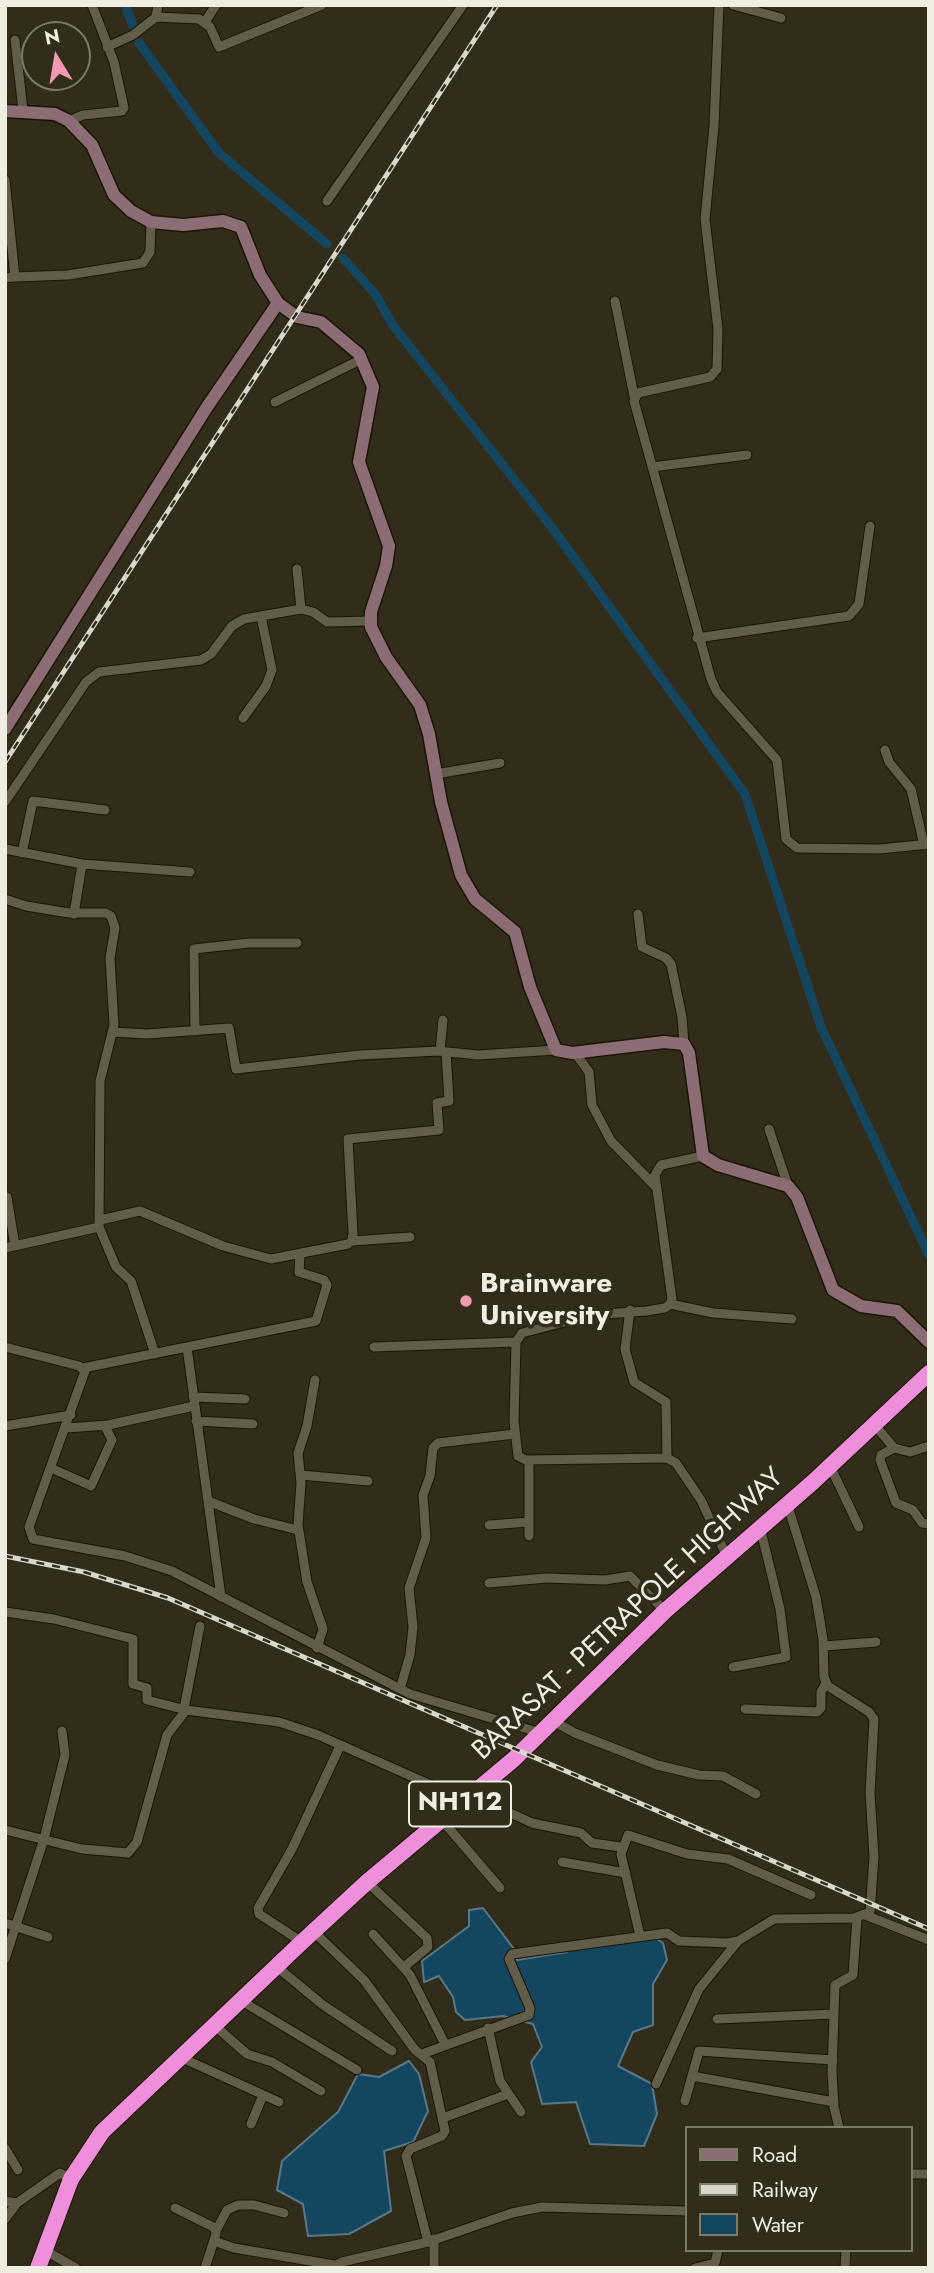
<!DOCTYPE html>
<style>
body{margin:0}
#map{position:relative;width:934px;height:2273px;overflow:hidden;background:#322d1b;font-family:Jost,sans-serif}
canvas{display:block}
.frame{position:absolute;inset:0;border:7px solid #f0ede1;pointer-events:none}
.legend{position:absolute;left:685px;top:2126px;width:228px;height:126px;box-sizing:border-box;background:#322d1b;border:2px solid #7e7a6a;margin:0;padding:9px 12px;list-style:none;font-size:21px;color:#f0ede1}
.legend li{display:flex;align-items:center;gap:14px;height:35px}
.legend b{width:35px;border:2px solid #7e7a6a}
.north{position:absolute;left:21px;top:21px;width:70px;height:70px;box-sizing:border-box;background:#322d1b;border:2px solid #7e7a6a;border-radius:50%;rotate:349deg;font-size:19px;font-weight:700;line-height:28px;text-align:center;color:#f0ede1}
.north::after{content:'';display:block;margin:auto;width:24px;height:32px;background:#f19ab2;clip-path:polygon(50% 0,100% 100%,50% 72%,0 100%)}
</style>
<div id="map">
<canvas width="934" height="2273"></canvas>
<div class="frame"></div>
<ul class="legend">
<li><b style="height:9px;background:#8c6c75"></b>Road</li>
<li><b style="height:9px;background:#dbd7cb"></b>Railway</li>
<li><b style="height:19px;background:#154660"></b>Water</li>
</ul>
<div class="north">N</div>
</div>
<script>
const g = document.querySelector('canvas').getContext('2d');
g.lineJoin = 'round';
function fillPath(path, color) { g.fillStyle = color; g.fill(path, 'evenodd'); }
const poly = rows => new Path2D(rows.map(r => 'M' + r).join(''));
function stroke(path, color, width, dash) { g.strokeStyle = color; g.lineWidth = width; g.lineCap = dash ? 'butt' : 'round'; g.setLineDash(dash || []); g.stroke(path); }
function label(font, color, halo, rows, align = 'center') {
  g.font = font + ' Jost,sans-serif'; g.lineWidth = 7; g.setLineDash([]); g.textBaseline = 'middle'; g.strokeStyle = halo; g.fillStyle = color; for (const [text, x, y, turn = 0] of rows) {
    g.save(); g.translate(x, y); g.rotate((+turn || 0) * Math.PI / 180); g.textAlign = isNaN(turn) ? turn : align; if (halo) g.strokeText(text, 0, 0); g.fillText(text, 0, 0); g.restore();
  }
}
const water = poly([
 [483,1908,514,1949,517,1960,567,1952,574,1943,650,1934,663,1943,667,1960,653,1984,653,2025,633,2032,618,2066,652,2084,657,2114,644,2146,590,2144,576,2102,542,2104,531,2062,542,2047,533,2024,503,2016,465,2020,456,2012,453,1997,439,1976,424,1982,422,1961,469,1926,469,1910,483,1908],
 [409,2061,419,2074,428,2111,413,2142,384,2151,391,2211,349,2234,308,2236,303,2204,277,2190,282,2161,338,2112,358,2074,379,2077,409,2061]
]);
fillPath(water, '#154660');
stroke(water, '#577887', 2);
stroke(poly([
 [125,5,133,26],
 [139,43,219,153,327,244],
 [343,258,376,295,392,324,553,529,745,794,821,1027,929,1255]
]), '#154660', 9);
const street = poly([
 [719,5,714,126,705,219,718,329,717,369,710,377,638,393,634,401,711,679,717,692,777,760,786,839,797,848,880,849,929,844],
 [733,5,781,18],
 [156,17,199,19,210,27,219,47,322,5],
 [205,22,216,5],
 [15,40,23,110],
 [107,47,133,35,156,17,158,5],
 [69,121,83,115,122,111,124,108,114,62,92,5],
 [5,180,15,277,5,278],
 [327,201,463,5],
 [15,277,68,275,143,263,150,252,151,222],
 [615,301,634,396],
 [275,402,362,359],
 [652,467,747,455],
 [297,569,301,609],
 [697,638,849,616,859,604,870,526],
 [243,718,266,686,272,670,261,616],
 [885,750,889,762,911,789,924,845],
 [436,774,500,763],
 [5,802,86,682,99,672,201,660,211,654,232,626,244,619,301,609,313,612,327,622,371,621],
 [5,849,82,864,74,914],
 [22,853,33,801,105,810],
 [82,864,190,872],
 [5,899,26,906,69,913,106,913,111,916,115,928,110,958,114,1025,100,1081,99,1227,5,1248],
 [638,914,642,947,666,958,671,964,682,1017,684,1044],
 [195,1031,194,949,249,943,297,943],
 [113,1032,147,1034,229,1028,236,1069,360,1055,438,1051,478,1055,556,1050],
 [440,1051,443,1020],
 [575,1053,589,1072,592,1105,611,1141,656,1187],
 [769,1129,788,1186],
 [703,1156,661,1165,655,1175,672,1299,670,1304,665,1308,646,1311,591,1315,522,1333,516,1342,514,1421,518,1456,526,1460,667,1458,676,1463,701,1500,727,1557],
 [7,1197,15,1246],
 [100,1220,140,1211,223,1246,271,1259,348,1244,352,1241,353,1234,348,1139,439,1130,437,1103,449,1101,446,1052],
 [99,1227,116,1267,131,1281,155,1354],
 [352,1241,410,1237],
 [670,1304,713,1313,792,1319],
 [630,1310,625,1349,634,1382,666,1402,667,1458],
 [5,1347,79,1366,85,1371,29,1527,33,1539,125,1556,172,1571,410,1694,541,1733],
 [187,1347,221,1597],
 [374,1347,516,1342],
 [83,1368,316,1321,327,1285,324,1280,299,1272,300,1254],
 [315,1380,307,1426,298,1453,301,1483,298,1525,307,1582,323,1629,317,1648],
 [193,1397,245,1399],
 [196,1421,253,1424],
 [874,1424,894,1448,910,1452,929,1446],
 [5,1426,71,1415],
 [66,1428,108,1425,194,1406],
 [894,1448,881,1455,880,1460,896,1503,913,1510,922,1523,929,1524],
 [830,1466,859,1527],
 [51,1468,91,1486,112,1440,105,1426],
 [301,1475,368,1481],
 [208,1501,254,1519,298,1530],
 [489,1525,529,1522],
 [529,1536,529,1461],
 [489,1583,546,1578,605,1580,630,1576,665,1611],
 [5,1612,54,1619,133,1639,133,1684,147,1688,147,1700,186,1710],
 [824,1646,876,1642],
 [733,1667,786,1657,780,1609,760,1527],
 [400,1689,410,1655,413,1627,409,1588,426,1538,423,1495,430,1476,433,1448,438,1443,515,1434],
 [184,1709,200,1626],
 [745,1709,817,1712,821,1708,821,1692,826,1683],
 [553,1721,575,1733,657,1765,699,1775,723,1776,756,1794],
 [471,1795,532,1823,581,1833,592,1843,621,1847],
 [441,1819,500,1888],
 [5,1830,82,1849,128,1853,137,1842,167,1735,186,1710,279,1722,318,1735,465,1800],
 [562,1862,626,1873],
 [367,1882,427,1938,428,1947,404,1967],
 [865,1915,929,1940],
 [5,1923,48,1937],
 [314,1932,364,1980,415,2050,430,2062,445,2131,442,2136,410,2149,406,2156,428,2242],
 [373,1934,410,1975,445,2044],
 [640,1936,621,1854,628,1835,687,1854,728,1859,811,1895],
 [302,1942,259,1914,258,1908,292,1849,340,1746],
 [5,1959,44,1839,65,1755,62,1731],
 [277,1967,323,2005,392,2051],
 [240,2000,357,2070],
 [717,2019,834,2014],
 [214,2025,247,2054,272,2062,321,2091],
 [488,2028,500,2081,521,2112],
 [422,2054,529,2015,530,2008,509,1959,512,1954,667,1933,679,1941,727,1943,738,1941,774,1919,854,1918,870,1912,874,1857,870,1793,874,1719,869,1712,828,1686,824,1677,823,1639,816,1597,787,1503],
 [180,2057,279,2102],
 [692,2076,834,2102],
 [656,2084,699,1989,738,1941],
 [685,2101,699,2051,833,2060],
 [443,2118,508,2094],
 [251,2124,263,2095],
 [839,2128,834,2107,832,2072,835,1985,853,1975,857,1918],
 [5,2148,18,2170],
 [911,2174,929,2174],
 [5,2201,17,2203,60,2173,71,2179],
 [175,2208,215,2228,216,2234,205,2268],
 [5,2219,17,2203],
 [216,2231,227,2210,238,2205,254,2205,284,2213],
 [214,2241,234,2248,334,2265],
 [44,2250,76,2268],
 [331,2268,342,2262,428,2242,512,2213,542,2207,687,2211],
 [434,2268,434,2239],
 [695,2268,715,2263,718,2250],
 [845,2268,846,2250]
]);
const secondary = poly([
 [5,111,55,114,69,121,92,145,114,195,131,211,151,222,183,225,223,221,241,227,260,275,278,303,297,317,321,322,359,354,373,387,359,462,389,546,386,566,371,612,371,627,386,657,420,705,429,734,441,802,461,875,475,899,515,932,530,987,556,1050,572,1053,664,1042,684,1044,689,1053,703,1156,718,1165,788,1186,797,1197,833,1290,861,1306,897,1311,929,1342],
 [5,729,207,407,278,303]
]);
const highway = poly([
 [38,2268,71,2179,102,2132,302,1942,367,1882,514,1759,665,1611,813,1482,929,1373]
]);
stroke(street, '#1a1505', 11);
stroke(secondary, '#1a1505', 15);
stroke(highway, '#1a1505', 18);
stroke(street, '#625d49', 9);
stroke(secondary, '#8c6c75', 12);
stroke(highway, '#ef8edb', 16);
const rail = poly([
 [5,762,497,5],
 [5,1556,84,1572,168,1598,929,1929]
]);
stroke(rail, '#dbd7cb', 5);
stroke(rail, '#322d1b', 2.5, [8]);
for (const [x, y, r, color] of [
 [466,1301,7,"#f19ab2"]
]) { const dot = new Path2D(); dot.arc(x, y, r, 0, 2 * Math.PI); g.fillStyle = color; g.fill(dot); stroke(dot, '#322d1b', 2.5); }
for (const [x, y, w] of [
 [460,1804,102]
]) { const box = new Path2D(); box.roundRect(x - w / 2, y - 22.5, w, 45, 5); g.fillStyle = '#322d1b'; g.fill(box); stroke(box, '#f0ede1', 2); }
label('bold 26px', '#f0ede1', null, [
 ["NH112",460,1804]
]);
label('bold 28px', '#f0ede1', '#322d1b', [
 ["Brainware",480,1285],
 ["University",480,1317]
], 'left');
label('28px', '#f0ede1', '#322d1b', [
 ["BARASAT - PETRAPOLE HIGHWAY",629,1615,-43]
]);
</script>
